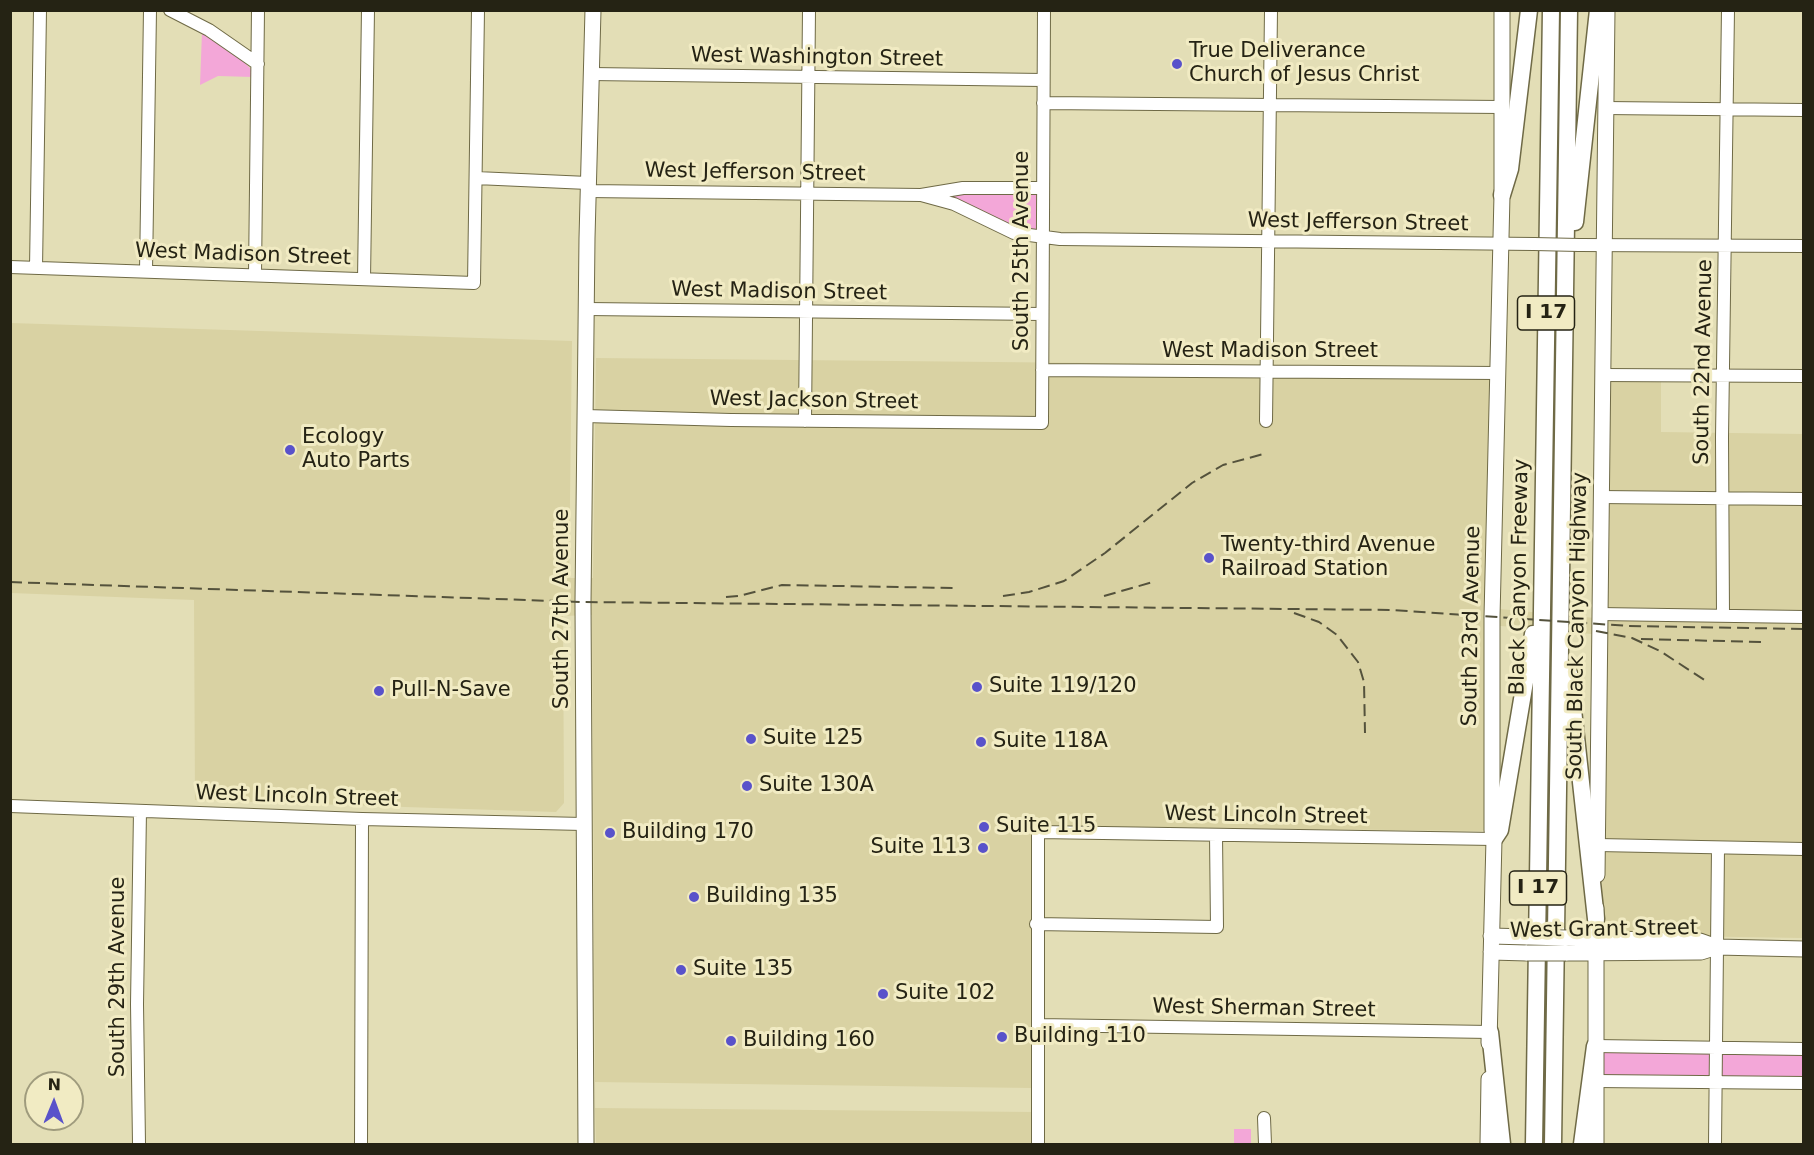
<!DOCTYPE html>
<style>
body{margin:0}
#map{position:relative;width:1814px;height:1155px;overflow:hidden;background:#e3deb6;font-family:"DejaVu Sans",sans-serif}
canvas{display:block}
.frame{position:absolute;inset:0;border:12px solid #252314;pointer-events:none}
.north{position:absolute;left:24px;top:1071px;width:60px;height:60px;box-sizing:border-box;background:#f1ebc3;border:2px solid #9f9b7d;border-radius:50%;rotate:1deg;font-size:16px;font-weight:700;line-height:24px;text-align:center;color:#252314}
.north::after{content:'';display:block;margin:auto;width:21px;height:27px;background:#5952ca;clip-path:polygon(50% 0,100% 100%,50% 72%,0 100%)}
</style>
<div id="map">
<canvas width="1814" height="1155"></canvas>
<div class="frame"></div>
<div class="north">N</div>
</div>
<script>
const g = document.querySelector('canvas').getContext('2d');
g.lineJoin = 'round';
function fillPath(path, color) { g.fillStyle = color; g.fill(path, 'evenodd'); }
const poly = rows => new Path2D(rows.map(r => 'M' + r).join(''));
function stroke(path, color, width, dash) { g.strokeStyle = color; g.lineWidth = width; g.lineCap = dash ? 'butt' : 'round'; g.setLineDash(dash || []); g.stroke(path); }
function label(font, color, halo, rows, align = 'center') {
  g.font = font + ' "DejaVu Sans",sans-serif'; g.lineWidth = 6; g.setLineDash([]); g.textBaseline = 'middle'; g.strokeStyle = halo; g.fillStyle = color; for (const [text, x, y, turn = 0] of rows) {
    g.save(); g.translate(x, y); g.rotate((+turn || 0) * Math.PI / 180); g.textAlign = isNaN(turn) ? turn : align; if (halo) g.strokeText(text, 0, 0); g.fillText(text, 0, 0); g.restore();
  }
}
fillPath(poly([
 [11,323,572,341,569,578,593,578,596,358,1492,367,1489,608,1595,618,1803,624,1803,938,1615,935,1605,928,1602,915,1603,635,1490,625,1485,829,1482,831,1031,826,1031,1088,595,1082,592,615,563,616,564,803,556,812,195,800,194,600,11,593],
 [1607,379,1661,380,1661,432,1803,434,1803,612,1608,609,1605,607],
 [595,1108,1032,1112,1031,1144,596,1144]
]), '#d9d2a3');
fillPath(poly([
 [202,32,244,62,251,69,253,77,218,76,200,85],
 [1042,188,1043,237,942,200,947,192],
 [1722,1051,1803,1052,1803,1080,1723,1078,1721,1075],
 [1601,1052,1711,1054,1710,1075,1709,1077,1602,1076],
 [1234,1129,1251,1129,1251,1144,1234,1143]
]), '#f3a7d8');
const minor = poly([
 [170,10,209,30,258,64],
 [591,74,1043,80],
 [1043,103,1501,107],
 [1605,108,1804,110],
 [476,178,588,183],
 [588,191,921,195,963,188,1042,188],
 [921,195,954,204,1014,233,1060,239,1534,244],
 [1579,245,1804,246],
 [10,267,474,283,478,10],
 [36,268,40,10],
 [146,271,150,10],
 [255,275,258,10],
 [364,279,368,10],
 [587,309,1042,314],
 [1042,370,1498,373],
 [1602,375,1804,376],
 [585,416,731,420,1042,423,1044,10],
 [805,421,809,10],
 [1266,421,1271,10],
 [1600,497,1804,499],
 [1599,614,1804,617],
 [1723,616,1722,437,1728,10],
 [10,806,362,819,583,824],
 [1598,845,1804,849],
 [1036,924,1217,927,1216,835],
 [1038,1025,1490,1032],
 [1595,1046,1804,1049],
 [1597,1081,1804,1083],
 [1264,1118,1265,1144],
 [139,1144,137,1004,140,811],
 [361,1144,362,819],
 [1038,1144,1038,832,1494,839],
 [1715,1144,1718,848]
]);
const major = poly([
 [1597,875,1607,10],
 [1491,936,1528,937],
 [1566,938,1700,941,1717,947],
 [1491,952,1527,953],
 [1566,953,1701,952,1717,947,1804,949],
 [1489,1043,1494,839,1492,830,1492,617,1502,195,1502,10],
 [586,1144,583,602,587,238,593,10],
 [1488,1144,1489,1079],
 [1596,1144,1596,908]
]);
const highway = poly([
 [1502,195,1510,169,1529,10],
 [1575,222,1598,10],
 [1569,673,1596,919],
 [1494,839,1500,830,1533,634],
 [1490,1032,1502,1144],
 [1534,1144,1551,10],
 [1553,1144,1569,10],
 [1582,1144,1595,1046]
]);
stroke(minor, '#6f6a46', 14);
stroke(major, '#6f6a46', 17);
stroke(highway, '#6f6a46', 19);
stroke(minor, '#fff', 12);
stroke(major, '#fff', 15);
stroke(highway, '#fff', 16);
stroke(poly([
 [10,582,583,602,1392,610,1629,626,1804,629],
 [1003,596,1029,592,1064,581,1105,553,1192,483,1223,465,1267,453],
 [1104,596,1153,582],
 [726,597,739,596,782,585,955,588],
 [1294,613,1319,622,1337,635,1358,662,1364,682,1365,733],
 [1596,631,1632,638,1660,651,1706,681],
 [1641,639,1761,642]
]), '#54523c', 2, [12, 6]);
const minorBridge = poly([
 [1534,244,1579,245]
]);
const majorBridge = poly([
 [1528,937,1566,938],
 [1527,953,1566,953]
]);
stroke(minorBridge, '#6f6a46', 14, []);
stroke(majorBridge, '#6f6a46', 17, []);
stroke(minorBridge, '#fff', 12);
stroke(majorBridge, '#fff', 15);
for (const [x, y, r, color] of [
 [1177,64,6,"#5952ca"],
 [290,450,6,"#5952ca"],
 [1209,558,6,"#5952ca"],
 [977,687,6,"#5952ca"],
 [379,691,6,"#5952ca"],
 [751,739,6,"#5952ca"],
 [981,742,6,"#5952ca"],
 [747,786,6,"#5952ca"],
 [984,827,6,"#5952ca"],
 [610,833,6,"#5952ca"],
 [983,848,6,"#5952ca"],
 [694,897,6,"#5952ca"],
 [681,970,6,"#5952ca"],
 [883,994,6,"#5952ca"],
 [1002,1037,6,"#5952ca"],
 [731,1041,6,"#5952ca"]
]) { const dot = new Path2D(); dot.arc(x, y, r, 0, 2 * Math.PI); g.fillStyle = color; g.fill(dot); stroke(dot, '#f1ebc3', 2); }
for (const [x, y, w] of [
 [1546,313,57],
 [1538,888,57]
]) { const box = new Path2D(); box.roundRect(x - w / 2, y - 17, w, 34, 4.5); g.fillStyle = '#f1ebc3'; g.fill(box); stroke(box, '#252314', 1.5); }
label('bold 20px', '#252314', null, [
 ["I 17",1546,313],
 ["I 17",1538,888]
]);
label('21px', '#252314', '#f1ebc3', [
 ["True Deliverance",1189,52],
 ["Church of Jesus Christ",1189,76],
 ["Ecology",302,438],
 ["Auto Parts",302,462],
 ["Twenty-third Avenue",1221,546],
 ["Railroad Station",1221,570],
 ["Suite 119/120",989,687],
 ["Pull-N-Save",391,691],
 ["Suite 125",763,739],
 ["Suite 118A",993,742],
 ["Suite 130A",759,786],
 ["Suite 115",996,827],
 ["Building 170",622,833],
 ["Suite 113",971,848,"right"],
 ["Building 135",706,897],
 ["Suite 135",693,970],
 ["Suite 102",895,994],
 ["Building 110",1014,1037],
 ["Building 160",743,1041]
], 'left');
label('21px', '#252314', '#f1ebc3', [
 ["West Washington Street",817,58,1],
 ["West Jefferson Street",755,173,1],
 ["West Jefferson Street",1358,223,1],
 ["South 25th Avenue",1023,251,-90],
 ["West Madison Street",243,255,2],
 ["West Madison Street",779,292,1],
 ["West Madison Street",1270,352],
 ["South 22nd Avenue",1704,362,-89],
 ["West Jackson Street",814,401,1],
 ["Black Canyon Freeway",1520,577,-89],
 ["South 27th Avenue",563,609,-90],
 ["South 23rd Avenue",1472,626,-89],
 ["South Black Canyon Highway",1578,626,-89],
 ["West Lincoln Street",297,797,2],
 ["West Lincoln Street",1266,816,1],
 ["West Grant Street",1604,930,-1],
 ["South 29th Avenue",119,977,-90],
 ["West Sherman Street",1264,1009,1]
]);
</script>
